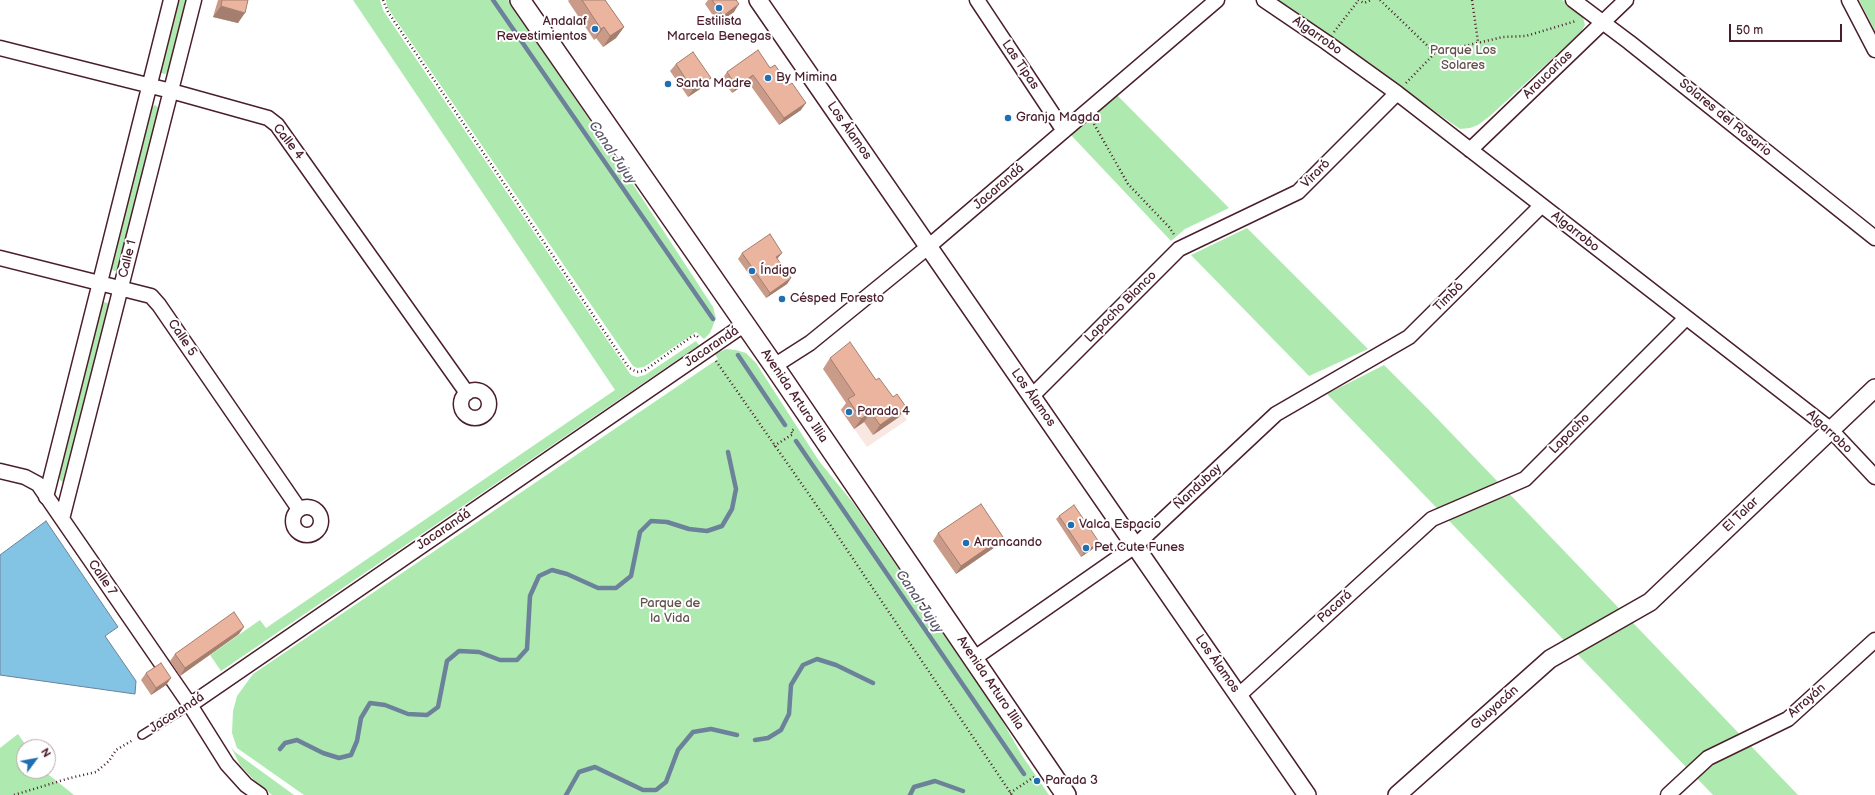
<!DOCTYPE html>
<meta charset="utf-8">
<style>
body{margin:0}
#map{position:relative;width:1875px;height:795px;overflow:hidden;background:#fff;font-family:"Balsamiq Sans",sans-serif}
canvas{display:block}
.north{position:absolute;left:16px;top:739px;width:40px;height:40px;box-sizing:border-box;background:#fff;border:1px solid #b7a5aa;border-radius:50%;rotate:58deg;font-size:11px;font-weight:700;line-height:16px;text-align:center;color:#4a1f2b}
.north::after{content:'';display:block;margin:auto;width:14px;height:18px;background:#1f6fb2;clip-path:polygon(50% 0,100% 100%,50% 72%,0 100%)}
.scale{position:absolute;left:1729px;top:24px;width:113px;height:18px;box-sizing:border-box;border:2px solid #4a1f2b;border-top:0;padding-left:5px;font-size:12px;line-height:14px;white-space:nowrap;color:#4a1f2b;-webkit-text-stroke:3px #fff;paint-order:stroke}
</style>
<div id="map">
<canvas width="1875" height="795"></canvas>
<div class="north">N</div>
<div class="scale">50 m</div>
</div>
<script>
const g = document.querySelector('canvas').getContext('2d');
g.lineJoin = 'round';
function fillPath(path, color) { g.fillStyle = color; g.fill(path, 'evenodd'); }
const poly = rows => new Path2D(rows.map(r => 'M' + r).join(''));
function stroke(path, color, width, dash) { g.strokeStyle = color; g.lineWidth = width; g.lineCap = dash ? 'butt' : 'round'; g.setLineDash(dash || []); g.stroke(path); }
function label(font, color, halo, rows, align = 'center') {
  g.font = font + ' "Balsamiq Sans",sans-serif'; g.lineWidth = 4; g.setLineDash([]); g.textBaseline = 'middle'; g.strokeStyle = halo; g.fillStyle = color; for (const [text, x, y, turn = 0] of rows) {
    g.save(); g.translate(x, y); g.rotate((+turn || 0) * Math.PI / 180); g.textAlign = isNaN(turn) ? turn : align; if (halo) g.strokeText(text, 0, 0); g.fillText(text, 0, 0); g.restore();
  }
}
fillPath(poly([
 [880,382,907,420,867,447,840,409]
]), '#f9e8e2');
fillPath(poly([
 [176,0,186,0,169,70,165,74,161,73,160,67],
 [353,0,380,0,383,10,391,22,631,375,637,377,645,375,696,341,699,345,221,671,210,655,260,620,266,628,615,390],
 [386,0,508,0,621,166,713,307,716,318,710,333,704,339,696,332,644,367,637,368,633,366,387,7],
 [1276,0,1562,0,1582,14,1585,25,1581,32,1490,116,1478,125,1470,128,1460,129],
 [1859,0,1875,0,1875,31],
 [1115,93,1229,208,1185,229,1171,241,1069,133],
 [155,105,159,108,118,269,115,271,112,270,111,264,152,107],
 [1247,228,1368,349,1309,376,1191,255],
 [103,302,108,303,108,307,67,480,64,483,60,480,59,475,100,306],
 [726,349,736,350,746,353,756,363,819,461,854,504,968,670,988,696,1023,757,1049,795,304,795,237,748,232,733,233,711,237,696,253,674,706,367,718,359,715,354],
 [1384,365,1430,411,1798,795,1713,795,1327,394],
 [18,734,27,747,24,747,24,771,44,771,74,795,0,795,0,748],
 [231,747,235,752,294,795,272,795,254,780,240,765]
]), '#aeeab0');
const water = poly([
 [46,521,118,627,105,636,136,681,135,694,0,675,0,555,46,521]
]);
fillPath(water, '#83c4e4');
stroke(water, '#6c829a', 1);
stroke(poly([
 [493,0,713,319],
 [738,355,785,425],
 [796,441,1024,774],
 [755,740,768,738,781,730,789,714,791,685,803,665,817,659,836,665,873,683],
 [280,749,285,743,297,740,323,753,339,758,351,755,357,741,361,718,370,703,385,705,408,714,427,715,438,707,447,661,459,651,479,652,500,660,517,660,527,649,530,596,539,576,552,570,567,574,598,588,616,588,631,576,640,532,651,521,667,522,689,529,707,531,722,526,732,509,736,489,728,452],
 [566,795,579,772,595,767,643,790,656,790,666,782,678,750,693,732,711,729,737,735],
 [910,795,914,787,935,781,963,791]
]), '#6c829a', 4.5);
const service = poly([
 [142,735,190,705]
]);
const minor = poly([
 [977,0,1064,131],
 [1264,0,1326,42,1397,93,1830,429,1875,477],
 [1573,0,1629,42,1875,238],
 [1849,0,1875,50],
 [0,48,171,91,268,118,277,125,467,393],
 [1470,150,1626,0],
 [0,258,151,296,159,305,299,509],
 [774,366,810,343,928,247,1217,0],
 '461 404a14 14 0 1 1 28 0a14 14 0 1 1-28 0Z',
 [1032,396,1179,249,1298,192,1397,93],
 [0,471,25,477,38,484,190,705,227,764,246,785,260,795],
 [46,497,171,0],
 '293 521a14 14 0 1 1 28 0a14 14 0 1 1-28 0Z',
 [62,519,194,0],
 [973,659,1135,546,1276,414,1409,337,1541,206],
 [1238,696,1432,519,1525,479,1686,318],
 [190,705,745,324],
 [1668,795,1708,758,1788,719,1875,640]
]);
const tertiary = poly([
 [758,0,1307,795],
 [1397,795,1550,659,1650,602,1875,388]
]);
const secondary = poly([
 [520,0,774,366,1066,795]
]);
stroke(service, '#4a1f2b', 10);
stroke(minor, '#4a1f2b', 17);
stroke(tertiary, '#4a1f2b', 20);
stroke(secondary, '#4a1f2b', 22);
stroke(poly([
 [383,0,388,12,629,368,637,372,644,371,691,337,696,335,700,339],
 [1358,0,1364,3,1371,0],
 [1380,0,1435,53],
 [1472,0,1478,42],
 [1334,32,1358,1],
 [1406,83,1435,53,1503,37,1526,36,1576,21],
 [1094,124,1128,184,1169,227,1175,236],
 [716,361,831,526,1012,795],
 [774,446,793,434,791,431,796,428],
 [1010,793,1034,777],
 [14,795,70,778,96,772,109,761,116,750,133,740]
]), '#4a1f2b', 2.5, [1, 3]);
stroke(service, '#fff', 7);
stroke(minor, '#fff', 14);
stroke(tertiary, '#fff', 17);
stroke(secondary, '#fff', 19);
fillPath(poly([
 [218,0,248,0,238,23,213,17],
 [569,0,605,0,624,27,616,38,603,47,596,38,594,40,568,1],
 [708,0,736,0,734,12,718,23,705,4],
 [676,64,711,78,706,85,688,97,670,71],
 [770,68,789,85,801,110,779,125,748,82,732,93,722,79,727,72],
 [742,253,778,258,777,259,791,278,787,284,766,298,738,259],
 [830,358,899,417,873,435,864,422,854,429,841,410,846,403,823,369],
 [1059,516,1097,546,1081,557,1056,519],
 [938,533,1003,537,998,545,956,574,933,541],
 [239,634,180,676,170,661,175,654],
 [146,673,171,678,166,685,151,695,141,680]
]), '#ca9b89');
fillPath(poly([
 [739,4,734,12,718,23,723,16],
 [221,6,245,13,238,23,213,17],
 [604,27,596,38,594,40,601,29],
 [624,27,616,38,603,47,610,36],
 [753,75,748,82,732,93,737,87],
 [711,78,706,85,688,97,693,90],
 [806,103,801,110,779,125,784,118],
 [782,253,778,258,772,262,776,257],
 [791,278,787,284,766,298,770,293],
 [906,407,899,417,873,435,880,425],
 [871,412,864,422,854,429,861,419],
 [1003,537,998,545,956,574,961,566],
 [1099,542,1097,546,1081,557,1084,553],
 [244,627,239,634,180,676,185,668],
 [171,678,166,685,151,695,156,688]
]), '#a47e6f');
const building = poly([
 [222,0,248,0,245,13,221,6,222,0],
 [582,0,605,0,624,27,610,36,604,27,601,29,582,0],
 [712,0,736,0,739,4,723,16,712,0],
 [758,50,770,68,775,65,789,85,792,83,806,103,784,118,753,75,737,87,727,72,758,50],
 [693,52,711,78,693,90,676,64,693,52],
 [770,234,782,253,776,257,791,278,770,293,742,253,770,234],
 [850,342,876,380,879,378,893,397,897,394,906,407,880,425,871,412,861,419,848,399,855,395,830,358,850,342],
 [981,504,1003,537,961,566,938,533,981,504],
 [1074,505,1099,542,1084,553,1059,516,1074,505],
 [234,612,244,627,185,668,175,654,234,612],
 [161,663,171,678,156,688,146,673,161,663]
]);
fillPath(building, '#ebb49f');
stroke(building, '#a47e6f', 1);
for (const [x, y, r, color] of [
 [719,8,4,"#1f6fb2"],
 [595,29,4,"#1f6fb2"],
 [768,78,4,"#1f6fb2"],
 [668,84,4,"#1f6fb2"],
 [1008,118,4,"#1f6fb2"],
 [752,271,4,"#1f6fb2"],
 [782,299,4,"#1f6fb2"],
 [849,412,4,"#1f6fb2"],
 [1071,525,4,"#1f6fb2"],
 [966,543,4,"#1f6fb2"],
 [1086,548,4,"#1f6fb2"],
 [1037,781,4,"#1f6fb2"]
]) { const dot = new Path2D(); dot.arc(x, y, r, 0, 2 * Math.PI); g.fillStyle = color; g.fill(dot); stroke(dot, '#fff', 1.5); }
label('13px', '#4a1f2b', '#fff', [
 ["Andalaf",587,22,"right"],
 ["Revestimientos",587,37,"right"],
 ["Estilista",719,22,"center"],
 ["Marcela Benegas",719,37,"center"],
 ["By Mimina",776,78],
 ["Santa Madre",676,84],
 ["Granja Magda",1016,118],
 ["Índigo",760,271],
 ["Césped Foresto",790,299],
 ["Parada 4",857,412],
 ["Valca Espacio",1079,525],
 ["Arrancando",974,543],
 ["Pet Cute Funes",1094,548],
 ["Parada 3",1045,781]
], 'left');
label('13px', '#4a1f2b', '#fff', [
 ["Algarrobo",1317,36,35],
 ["Las Tipas",1020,65,56],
 ["Araucarias",1548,75,-44],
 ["Solares del Rosario",1725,118,39],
 ["Los Álamos",849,131,55],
 ["Calle 4",288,142,52],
 ["Viraró",1316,174,-45],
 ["Jacarandá",999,187,-41],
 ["Algarrobo",1575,232,38],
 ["Calle 1",128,259,-76],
 ["Timbó",1449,297,-45],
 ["Lapacho Blanco",1121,307,-45],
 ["Calle 5",182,338,56],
 ["Jacarandá",712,347,-34],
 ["Avenida Arturo Illia",794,396,56],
 ["Los Álamos",1033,398,55],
 ["Algarrobo",1829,432,43],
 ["Lapacho",1570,434,-45],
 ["Ñandubay",1198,487,-43],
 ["El Talar",1741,515,-44],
 ["Jacarandá",444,530,-34],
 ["Calle 7",102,578,55],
 ["Pacará",1335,607,-42],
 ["Los Álamos",1217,664,55],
 ["Avenida Arturo Illia",990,683,56],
 ["Arrayán",1807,701,-41],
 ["Guayacán",1495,708,-42],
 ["Jacarandá",177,713,-33]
]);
label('13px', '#63524c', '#fff', [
 ["Parque Los",1463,51],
 ["Solares",1463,66],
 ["Parque de",670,604],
 ["la Vida",670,619]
]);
label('italic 14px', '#5e596c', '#fff', [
 ["Canal Jujuy",612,153,56],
 ["Canal Jujuy",919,602,56]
]);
</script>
